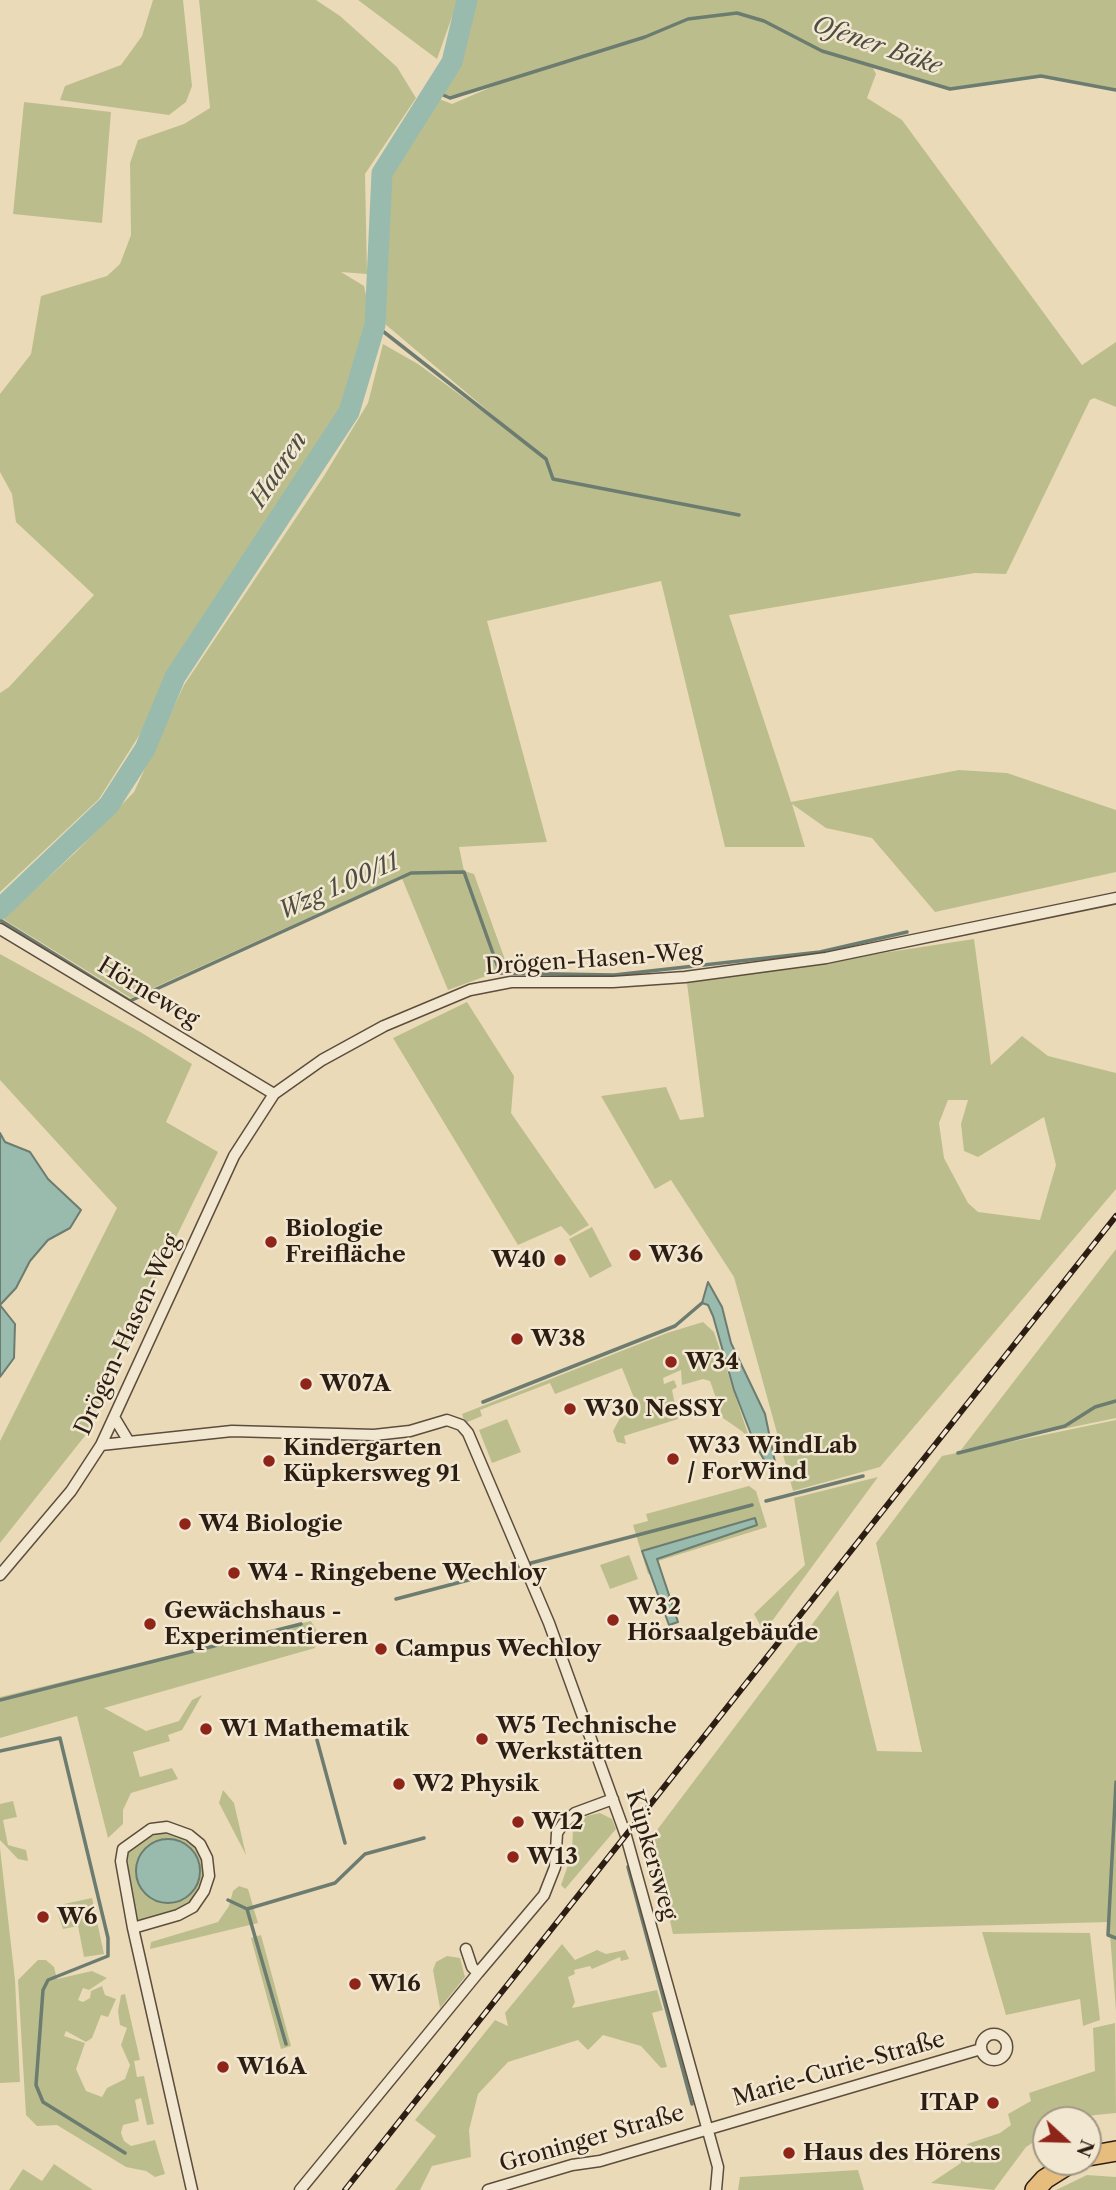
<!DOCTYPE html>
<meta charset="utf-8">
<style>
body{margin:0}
#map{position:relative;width:1116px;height:2190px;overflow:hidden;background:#ebdab8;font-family:"Libre Caslon Text",serif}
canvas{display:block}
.north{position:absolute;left:1032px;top:2106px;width:70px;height:70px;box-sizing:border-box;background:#f2e7d1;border:2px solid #a39785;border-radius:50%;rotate:112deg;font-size:19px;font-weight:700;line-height:28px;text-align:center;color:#2d1e14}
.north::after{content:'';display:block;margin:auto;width:24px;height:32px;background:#8f2418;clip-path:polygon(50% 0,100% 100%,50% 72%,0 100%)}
</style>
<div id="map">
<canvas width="1116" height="2190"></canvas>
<div class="north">N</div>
</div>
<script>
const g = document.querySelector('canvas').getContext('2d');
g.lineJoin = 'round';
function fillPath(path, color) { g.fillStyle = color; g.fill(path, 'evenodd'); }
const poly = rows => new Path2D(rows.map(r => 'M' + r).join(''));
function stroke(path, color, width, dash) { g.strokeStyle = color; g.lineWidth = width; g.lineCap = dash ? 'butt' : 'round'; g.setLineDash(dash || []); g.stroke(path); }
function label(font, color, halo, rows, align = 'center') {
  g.font = font + ' "Libre Caslon Text",serif'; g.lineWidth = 5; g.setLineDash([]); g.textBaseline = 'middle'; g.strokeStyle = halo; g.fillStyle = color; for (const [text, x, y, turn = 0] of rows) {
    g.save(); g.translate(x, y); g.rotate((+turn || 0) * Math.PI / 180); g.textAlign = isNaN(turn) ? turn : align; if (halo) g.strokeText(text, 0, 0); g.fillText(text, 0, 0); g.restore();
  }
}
fillPath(poly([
 [153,0,183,0,192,86,186,102,169,115,60,100,65,86,121,65,142,36],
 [199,0,316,0,340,16,397,67,416,98,365,174,367,274,341,272,364,286,369,309,365,335,354,376,336,416,300,476,170,668,140,734,99,799,0,892,0,693,9,687,94,595,16,522,12,494,0,472,0,394,31,354,41,296,107,276,120,264,131,235,130,163,138,140,184,124,210,108],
 [358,0,458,0,437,59],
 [475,0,1116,0,1116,90,1041,76,950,89,873,68,876,74,867,98,902,120,1082,365,1116,342,1116,407,1094,398,1090,400,1006,574,975,573,729,615,791,802,959,770,1007,773,1116,810,1116,872,935,912,872,838,826,828,792,804,805,847,725,847,661,581,487,621,547,842,459,847,464,871,474,874,508,968,448,990,401,876,131,998,3,919,76,852,134,792,184,685,324,476,368,403,383,344,418,364,531,447,385,324,389,240,388,175,437,98,452,104,496,85,450,96,444,94,461,61],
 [24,102,111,112,102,223,13,214],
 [974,939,991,1065,1022,1036,1048,1056,1116,1073,1116,1189,880,1467,793,1491,734,1277,671,1180,655,1189,601,1096,666,1087,680,1120,704,1117,687,983],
 [948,1100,968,1100,961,1124,964,1151,978,1157,1044,1117,1056,1165,1040,1220,978,1212,968,1203,944,1158,939,1123],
 [0,954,142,1033,192,1064,166,1122,218,1152,148,1294,88,1432,0,1543,0,1441,117,1208,0,1080],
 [467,1002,514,1076,511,1113,589,1225,570,1236,561,1226,518,1245,393,1038],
 [592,1227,612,1266,590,1278,569,1239],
 [1116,1249,1116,1418,961,1450],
 [703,1322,714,1332,752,1446,743,1432,723,1418,710,1381,703,1379,682,1385,681,1370,663,1378,664,1384,674,1380,677,1387,672,1390,678,1419,624,1436,626,1444,617,1442,613,1431,621,1416,632,1414,630,1407,636,1403,622,1368,555,1394,550,1383,480,1410,482,1416,465,1423,462,1414,667,1333],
 [507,1419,521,1452,492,1463,479,1430],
 [1116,1420,1116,2011,1109,1922,673,1934,651,1838,838,1590,877,1751,922,1752,876,1543,942,1456],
 [878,1477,764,1632,754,1614,805,1565,794,1498],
 [749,1486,756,1491,767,1527,658,1561,661,1570,648,1574,633,1525,648,1521,646,1514],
 [629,1555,638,1579,610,1589,600,1565],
 [311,1621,318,1633,315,1648,104,1708,146,1731,179,1721,192,1700,202,1695,182,1730,168,1735,170,1741,133,1752,140,1777,172,1768,178,1779,131,1793,123,1810,123,1824,108,1838,77,1716,0,1738,0,1697],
 [223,1790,234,1803,246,1855,219,1803],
 [13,1801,17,1817,3,1820,8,1845,26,1850,28,1861,18,1859,0,1840,0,1804],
 [600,1813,612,1819,616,1829,565,1889,561,1885,572,1854,573,1827,587,1816],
 [167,1827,200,1844,209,1876,193,1907,133,1928,123,1849],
 [138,1861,176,1902,152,1899,137,1879],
 [0,1848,15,1980,20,2082,0,2083],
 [239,1886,248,1889,258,1923,150,1949,151,1942,218,1922,229,1906,233,1891],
 [92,1898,104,1954,84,1957,78,1926,63,1929,58,1914,64,1904],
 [982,1932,1090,1933,1100,2020,1083,2026,1080,1999,1006,2015],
 [261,1935,291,2046,281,2049,251,1938],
 [562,1944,575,1960,597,1950,606,1954,625,1950,629,1959,621,1961,620,1957,592,1969,590,1966,574,1970,575,1974,568,1977,575,2002,572,2008,657,1990,663,2010,652,2013,667,2067,661,2068,641,2046,603,2035,588,2050,578,2040,508,2062,478,2094,469,2130,471,2157,432,2166,420,2190,395,2190,436,2136,415,2120,495,2020,508,2026,505,2013],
 [447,1956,460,1958,465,1977,440,2008,433,1970,436,1962],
 [38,1960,46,1960,54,1967,57,1979,92,1971,107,1978,89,1990,83,1988,78,2000,83,2002,90,1998,91,1991,102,1986,105,1995,116,1999,108,2017,101,2015,92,2038,86,2042,66,2031,64,2036,85,2043,76,2069,86,2091,102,2097,107,2088,125,2079,130,2065,121,2045,127,2028,120,2025,118,2011,121,1995,125,1994,140,2060,134,2061,137,2077,144,2076,154,2124,147,2125,141,2098,135,2100,139,2121,123,2125,121,2133,124,2141,131,2146,155,2140,165,2174,155,2177,146,2171,126,2167,57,2125,37,2126,26,2115,18,1980],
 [1115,2023,1116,2113,1046,2120,1046,2134,1026,2147,994,2190,931,2183,961,2163,959,2153,968,2150,967,2144,1000,2133,1011,2125,1008,2114,1031,2101,1029,2093,1095,2071,1093,2028],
 [54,2164,93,2190,9,2190,23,2169,42,2181],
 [858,2170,864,2190,738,2190,740,2177],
 [1087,2175,1116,2177,1116,2190,1056,2190]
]), '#bbbe8c');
const water = poly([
 [0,1133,5,1142,30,1152,48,1179,81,1210,70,1228,48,1240,30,1261,16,1288,0,1305,15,1324,14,1358,0,1377,0,1133],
 [708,1282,722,1307,731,1343,765,1414,775,1462,772,1474,754,1442,734,1390,713,1316,708,1305,702,1303,708,1282],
 [755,1518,757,1525,657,1559,678,1622,669,1625,642,1551,755,1518],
 '136 1871a32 32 0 1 1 64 0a32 32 0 1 1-64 0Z'
]);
fillPath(water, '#98bbad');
stroke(water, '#6d7c70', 2);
stroke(poly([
 [434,91,450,98,645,37,688,19,737,13,764,21,822,51,950,89,1041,76,1116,90],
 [375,325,546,459,553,479,739,515],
 [0,920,130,1001,411,873,464,872,500,973,614,975,820,952,907,932],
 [483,1402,675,1326,702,1303],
 [958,1453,1065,1426,1095,1407,1116,1401],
 [766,1501,863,1476],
 [531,1563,752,1505],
 [396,1599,522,1566],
 [0,1700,301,1624],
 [317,1740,345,1843],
 [0,1751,60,1738,108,1938,108,1956,48,1980,43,1990,36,2085,43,2102,125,2153],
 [1116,1782,1108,1935,1116,1938],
 [628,1867,692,2104],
 [228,1900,247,1909,286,2044],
 [247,1909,335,1883,365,1854,424,1838]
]), '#6d7c70', 3.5);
stroke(poly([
 [0,909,109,805,145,749,175,677,349,412,375,325,382,173,452,62,467,0]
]), '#98bbad', 21);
const minor = poly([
 [0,929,274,1094],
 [114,1417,129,1442,232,1431,374,1435,410,1431,447,1420,461,1425,468,1433,549,1623,626,1836,718,2167,716,2190],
 [101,1445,129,1442],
 [0,1575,71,1491,101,1445,234,1156,274,1094,322,1060,384,1026,470,990,511,982,613,982,685,977,826,958,1116,898],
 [133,1928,178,1915,193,1907,204,1891,209,1876,207,1858,200,1844,189,1835,167,1827,151,1829,123,1849,121,1861,133,1928,192,2190],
 [478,1973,544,1895,555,1867,557,1833,563,1824,575,1813,613,1799],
 '981 2047a13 13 0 1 1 26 0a13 13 0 1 1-26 0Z',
 [300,2190,478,1973,472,1967,466,1949],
 [488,2190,572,2165,600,2161,981,2049]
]);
const motorway = poly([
 [1088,2156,1116,2151],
 [1035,2190,1045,2179,1072,2162]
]);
stroke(minor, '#5c4d3d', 13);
stroke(motorway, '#2d1e14', 22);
stroke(minor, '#f2e7d1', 10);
stroke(motorway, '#e6bd7c', 19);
const rail = poly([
 [345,2190,1116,1216]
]);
stroke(rail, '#2d1e14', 6);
stroke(rail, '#f2e7d1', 3.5, [10]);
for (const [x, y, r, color] of [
 [271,1242,7,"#8f2418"],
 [635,1255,7,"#8f2418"],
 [560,1260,7,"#8f2418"],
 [517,1339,7,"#8f2418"],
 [671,1362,7,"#8f2418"],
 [306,1384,7,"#8f2418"],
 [570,1409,7,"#8f2418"],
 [673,1459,7,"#8f2418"],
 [269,1461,7,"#8f2418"],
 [185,1524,7,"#8f2418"],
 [234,1573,7,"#8f2418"],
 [613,1620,7,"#8f2418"],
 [150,1624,7,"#8f2418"],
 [381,1649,7,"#8f2418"],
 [206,1729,7,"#8f2418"],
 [482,1739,7,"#8f2418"],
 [399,1784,7,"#8f2418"],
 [518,1822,7,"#8f2418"],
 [513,1857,7,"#8f2418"],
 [43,1917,7,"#8f2418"],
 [355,1984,7,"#8f2418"],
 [223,2067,7,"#8f2418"],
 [993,2103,7,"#8f2418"],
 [789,2153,7,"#8f2418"]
]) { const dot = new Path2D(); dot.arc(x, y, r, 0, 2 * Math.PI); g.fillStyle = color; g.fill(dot); stroke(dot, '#f2e7d1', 2.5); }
label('23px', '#2d1e14', '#f2e7d1', [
 ["Drögen-Hasen-Weg",594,960,-4],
 ["Hörneweg",148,993,31],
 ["Drögen-Hasen-Weg",128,1335,-65],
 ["Küpkersweg",651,1855,74],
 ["Marie-Curie-Straße",839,2069,-16],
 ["Groninger Straße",592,2139,-16]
]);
label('bold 23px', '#2d1e14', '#f2e7d1', [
 ["Biologie",285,1229],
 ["Freifläche",285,1255],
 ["W36",649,1255],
 ["W40",546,1260,"right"],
 ["W38",531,1339],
 ["W34",685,1362],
 ["W07A",320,1384],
 ["W30 NeSSY",584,1409],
 ["W33 WindLab",687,1446],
 ["/ ForWind",687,1472],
 ["Kindergarten",283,1448],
 ["Küpkersweg 91",283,1474],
 ["W4 Biologie",199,1524],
 ["W4 - Ringebene Wechloy",248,1573],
 ["W32",627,1607],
 ["Hörsaalgebäude",627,1633],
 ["Gewächshaus -",164,1611],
 ["Experimentieren",164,1637],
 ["Campus Wechloy",395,1649],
 ["W5 Technische",496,1726],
 ["Werkstätten",496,1752],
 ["W1 Mathematik",220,1729],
 ["W2 Physik",413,1784],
 ["W12",532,1822],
 ["W13",527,1857],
 ["W6",57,1917],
 ["W16",369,1984],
 ["W16A",237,2067],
 ["ITAP",979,2103,"right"],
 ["Haus des Hörens",803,2153]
], 'left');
label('italic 24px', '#4d4d42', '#f2e7d1', [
 ["Ofener Bäke",877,46,19],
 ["Haaren",279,470,-57],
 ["Wzg 1.00/11",339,887,-24]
]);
</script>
